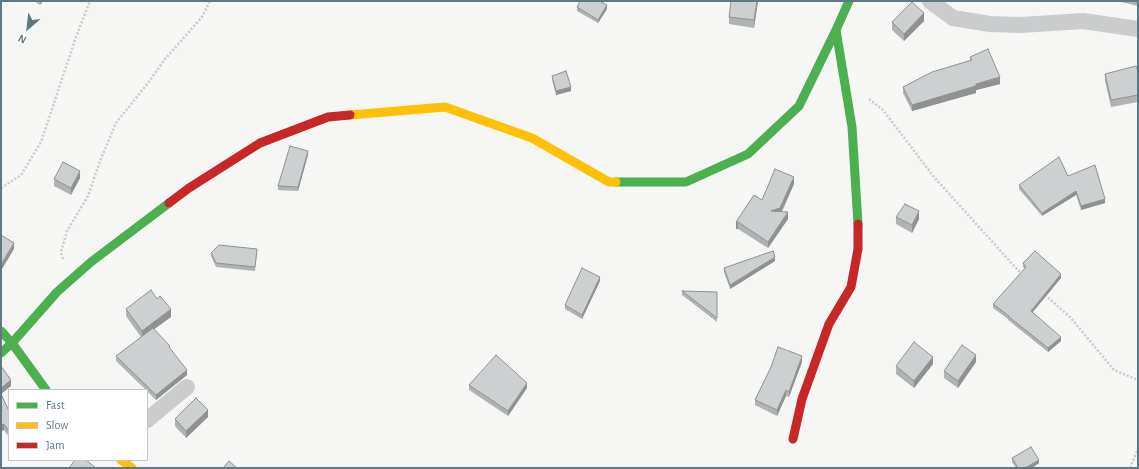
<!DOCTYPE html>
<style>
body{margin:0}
#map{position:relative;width:1139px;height:469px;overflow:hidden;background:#f6f6f5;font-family:"Alegreya Sans",sans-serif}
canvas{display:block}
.frame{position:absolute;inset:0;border:2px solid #607882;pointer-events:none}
.legend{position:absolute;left:8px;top:389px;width:140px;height:72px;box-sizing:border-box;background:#fff;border:1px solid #bfc9cd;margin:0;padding:5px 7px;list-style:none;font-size:12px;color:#607882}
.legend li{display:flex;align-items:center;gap:8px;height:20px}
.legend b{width:20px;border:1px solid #bfc9cd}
.north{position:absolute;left:8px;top:8px;width:40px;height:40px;-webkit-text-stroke:3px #fff;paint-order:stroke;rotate:208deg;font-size:11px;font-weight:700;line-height:16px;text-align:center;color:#607882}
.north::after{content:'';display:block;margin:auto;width:14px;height:18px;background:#607882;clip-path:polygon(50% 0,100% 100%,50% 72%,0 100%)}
</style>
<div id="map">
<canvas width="1139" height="469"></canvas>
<div class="frame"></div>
<ul class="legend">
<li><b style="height:5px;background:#4caf50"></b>Fast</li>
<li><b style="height:5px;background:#ffc107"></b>Slow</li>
<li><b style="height:5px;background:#c62828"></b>Jam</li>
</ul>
<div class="north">N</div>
</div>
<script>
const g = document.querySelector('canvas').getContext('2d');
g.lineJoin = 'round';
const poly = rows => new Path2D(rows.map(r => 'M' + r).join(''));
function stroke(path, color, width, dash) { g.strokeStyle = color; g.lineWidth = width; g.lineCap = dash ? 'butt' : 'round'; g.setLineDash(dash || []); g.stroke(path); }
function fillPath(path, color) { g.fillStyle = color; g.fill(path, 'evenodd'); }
stroke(poly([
 [869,99,883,110,934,177,1015,267,1023,275],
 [1,188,21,175,41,142,76,37,90,1],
 [63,259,61,252,67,231,88,196,100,161,116,123,148,83,165,59,202,17,210,1],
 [1045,295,1070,317,1114,370,1138,380],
 [1130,468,1138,449]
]), '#c9caca', 2.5, [2, 2]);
stroke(poly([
 [930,1,953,18,990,24,1021,25,1083,21,1138,29],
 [147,420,187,387]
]), '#cbcccd', 16);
stroke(poly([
 [849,1,836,30,852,127,858,224],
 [616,182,686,182,748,154,799,106,836,30],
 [1,331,12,343,46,390],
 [1,353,12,343,57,292,91,262,169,203]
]), '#4caf50', 9);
stroke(poly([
 [350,115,445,107,532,138,609,182,616,182],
 [121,460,132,468]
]), '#ffc107', 9);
stroke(poly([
 [169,203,189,188,260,143,328,117,350,115],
 [793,439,802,399,829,324,851,287,858,249,858,224]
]), '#c62828', 9);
fillPath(poly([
 [34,1,43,1,40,5],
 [580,1,604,1,603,3,607,9,598,23,577,11,577,7],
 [731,1,758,1,754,28,729,24,729,17],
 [1117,1,1138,1,1138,6],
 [924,21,904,41,892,30,892,22],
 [970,57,1000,84,976,90,976,93,912,111,903,93,903,87,970,60],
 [1138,72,1138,102,1111,107,1105,81,1105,74],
 [552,76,571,91,556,95,552,80],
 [308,155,298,191,278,190,278,186],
 [1068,176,1105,203,1081,210,1076,195,1042,216,1019,189,1019,185],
 [80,178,71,195,54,186,54,179],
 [794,184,782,212,788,219,768,248,738,229,736,229,736,222,762,200],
 [896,217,919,219,912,233,896,224],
 [257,252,255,271,216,267,211,256,211,253],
 [775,261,730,289,724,272,724,268],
 [1023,263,1061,278,1033,312,1061,341,1048,352,1008,320,1008,319,993,308,993,304,1025,269,1023,267],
 [600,281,582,319,565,309,565,305],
 [682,291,717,292,717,322,682,295],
 [126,309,171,317,154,329,170,349,187,375,156,400,147,391,147,390,146,390,116,361,116,356,141,337,126,316],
 [802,362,789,397,786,396,777,416,755,405,755,400],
 [976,362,958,388,944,378,944,371],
 [933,364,914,388,896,374,896,366],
 [1,366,11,386,1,394,9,411,9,437,4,430,1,431],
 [469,385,527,388,508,416,469,390],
 [208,417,186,438,175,426,175,419],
 [1012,458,1039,463,1032,468,1016,468,1012,462]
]), '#b0b3b3');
fillPath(poly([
 [41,1,43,1,40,5],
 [757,1,758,1,754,28,754,20],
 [607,5,607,9,598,23,598,20],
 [924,13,924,21,904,41,904,34],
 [1000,77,1000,84,976,90,976,93,912,111,912,105,976,84],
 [571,87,571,91,556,95,556,91],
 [308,151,308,155,298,191,298,187],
 [80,171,80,178,71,195,71,188],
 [794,177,794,184,780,214,771,211],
 [1076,191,1076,195,1042,216,1042,213],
 [1105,199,1105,203,1081,210,1081,206],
 [919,211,919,219,912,233,912,225],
 [788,212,788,219,768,248,768,242],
 [736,222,738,222,738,229,736,229],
 [14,243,14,249,2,269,2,263],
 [775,257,775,261,730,289,730,285],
 [1061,274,1061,278,1031,314,1031,311],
 [600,277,600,281,582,319,582,315],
 [171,309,171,317,142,338,142,331],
 [1061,337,1061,341,1048,352,1048,348],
 [976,355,976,362,958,388,958,381],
 [802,356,802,362,789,397,789,392],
 [933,357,933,364,914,388,914,381],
 [187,370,187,375,156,400,156,395],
 [11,380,11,386,1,394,1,388],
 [527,383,527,388,508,416,508,411],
 [786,390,786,396,777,416,777,410],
 [208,410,208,417,186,438,186,431],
 [4,424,4,430,1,431,1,425],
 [1039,460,1039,463,1032,468,1025,468]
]), '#909292');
const building = poly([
 [580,1,602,1,601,2,607,5,598,20,577,7,580,1],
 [731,1,757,1,754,20,729,17,731,1],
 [912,2,924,13,904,34,892,22,912,2],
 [988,49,1000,77,976,84,976,86,912,105,903,87,932,72,972,60,970,57,988,49],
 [1136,66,1138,72,1138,95,1111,100,1105,74,1136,66],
 [566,71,571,87,556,91,552,76,566,71],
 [290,146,308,151,298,187,278,186,290,146],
 [1059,157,1068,176,1095,165,1105,199,1081,206,1076,191,1042,213,1019,185,1059,157],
 [63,162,80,171,71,188,54,179,63,162],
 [775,169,794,177,780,208,771,211,788,212,768,242,738,222,736,222,754,195,762,200,775,169],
 [905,204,919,211,912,225,896,217,905,204],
 [1,235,14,243,2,263,1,263,1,235],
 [219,245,257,249,255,267,216,263,211,253,219,245],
 [773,251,775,257,730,285,724,268,773,251],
 [1035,251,1061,274,1031,311,1061,337,1048,348,1008,316,1009,316,993,304,1026,267,1023,263,1035,251],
 [582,268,600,277,582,315,565,305,582,268],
 [151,290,157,299,160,296,171,309,142,331,126,309,151,290],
 [682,291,717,292,717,318,682,291],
 [153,328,170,346,169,347,187,370,156,395,116,356,153,328],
 [914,342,933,357,914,381,896,366,914,342],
 [962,345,976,355,958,381,944,371,962,345],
 [778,347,802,356,789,392,786,390,777,410,755,400,771,367,778,347],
 [496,355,527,383,508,411,469,385,496,355],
 [1,366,11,380,1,388,1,366],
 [1,394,9,411,9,431,4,424,1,425,1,394],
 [196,398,208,410,186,431,175,419,196,398],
 [1031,447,1039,460,1025,468,1018,468,1012,458,1031,447],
 [75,460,86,460,96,468,69,468,75,460],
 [229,461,237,468,223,468,229,461]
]);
fillPath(building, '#cdd0d0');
stroke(building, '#909292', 1);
</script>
